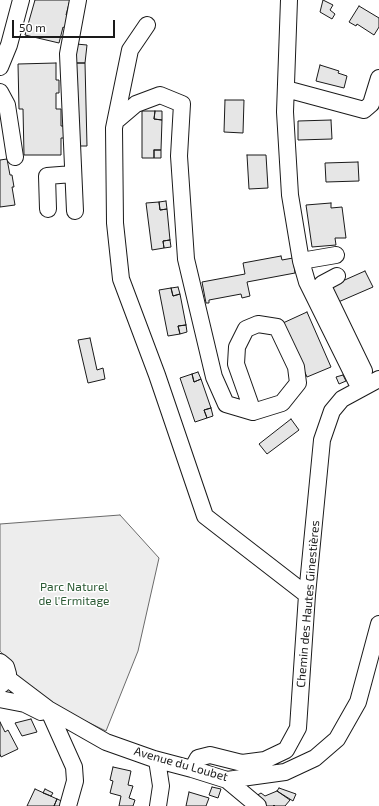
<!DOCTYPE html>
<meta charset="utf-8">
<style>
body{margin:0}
#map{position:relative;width:379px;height:806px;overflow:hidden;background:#fff;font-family:"Exo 2",sans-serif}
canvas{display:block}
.scale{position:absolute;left:12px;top:20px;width:103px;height:18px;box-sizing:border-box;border:2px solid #1a1a1a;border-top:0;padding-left:5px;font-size:12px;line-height:14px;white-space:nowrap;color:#1a1a1a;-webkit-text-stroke:3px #fff;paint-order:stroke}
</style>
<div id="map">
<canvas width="379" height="806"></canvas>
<div class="scale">50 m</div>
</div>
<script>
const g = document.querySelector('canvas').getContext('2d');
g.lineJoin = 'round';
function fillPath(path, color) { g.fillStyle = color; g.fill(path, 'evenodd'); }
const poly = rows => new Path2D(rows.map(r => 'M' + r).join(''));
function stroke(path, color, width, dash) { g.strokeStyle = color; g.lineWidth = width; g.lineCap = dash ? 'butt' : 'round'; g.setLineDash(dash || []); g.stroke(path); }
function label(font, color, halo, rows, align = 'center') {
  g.font = font + ' "Exo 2",sans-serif'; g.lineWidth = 3; g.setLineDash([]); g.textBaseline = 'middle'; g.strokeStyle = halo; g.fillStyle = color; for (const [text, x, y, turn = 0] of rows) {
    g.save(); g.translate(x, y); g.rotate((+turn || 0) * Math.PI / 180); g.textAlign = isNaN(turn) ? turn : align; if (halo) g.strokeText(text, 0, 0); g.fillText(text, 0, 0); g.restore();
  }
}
const built = poly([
 [120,515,159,558,138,651,106,731,61,709,17,676,10,662,0,651,0,524,120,515]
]);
fillPath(built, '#ededed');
stroke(built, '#6a6a6a', 1);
const building = poly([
 [35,0,70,0,66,15,68,15,65,28,63,27,59,43,25,35,35,0],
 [323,0,333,5,330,10,335,14,332,19,320,12,323,0],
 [359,6,379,18,379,27,374,35,357,24,356,26,349,22,359,6],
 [76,44,87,45,85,63,74,63,76,44],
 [56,63,56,80,59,80,59,93,56,93,56,109,61,109,61,126,64,126,64,138,61,138,61,155,24,155,23,109,19,109,18,64,56,63],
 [74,63,85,63,87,146,76,146,74,63],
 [320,65,339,71,338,73,347,76,344,88,316,81,320,65],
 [225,100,244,100,243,133,224,132,225,100],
 [142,111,155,111,154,119,162,120,161,150,154,150,154,158,142,158,142,111],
 [155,111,162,111,162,120,154,119,155,111],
 [331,120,332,139,298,140,298,121,331,120],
 [154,150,161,150,161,158,154,158,154,150],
 [247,155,266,155,268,188,249,189,247,155],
 [7,159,10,175,12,175,14,187,12,187,15,205,0,207,0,160,7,159],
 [358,162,359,181,326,182,325,163,358,162],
 [166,201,167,209,160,210,159,202,166,201],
 [159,202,160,210,167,209,170,240,163,241,164,248,152,250,146,203,159,202],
 [331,203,331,208,342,207,346,238,335,238,336,245,312,247,306,205,331,203],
 [170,240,171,247,164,248,163,241,170,240],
 [281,256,282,260,293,258,295,273,247,282,250,296,242,298,241,294,209,300,209,303,206,303,202,282,245,274,243,263,281,256],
 [365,271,373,287,336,303,329,287,365,271],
 [178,287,180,294,173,296,171,288,178,287],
 [171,288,173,296,180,294,186,325,178,326,180,334,168,336,159,290,171,288],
 [307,312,331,367,307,377,283,323,307,312],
 [186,325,187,332,180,334,178,326,186,325],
 [90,338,97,370,103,368,105,379,88,383,78,340,90,338],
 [198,372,201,379,194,382,192,374,198,372],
 [192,374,194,382,201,379,211,408,204,410,207,418,195,422,180,378,192,374],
 [343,375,346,381,339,384,336,377,343,375],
 [211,408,213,416,207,418,204,410,211,408],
 [291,419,299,430,267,454,259,444,291,419],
 [31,719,37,732,22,736,15,723,31,719],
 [0,722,5,732,8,730,18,749,1,757,0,754,0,722],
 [113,767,131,771,128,785,133,786,129,798,135,800,133,806,119,806,121,796,110,793,113,781,110,780,113,767],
 [212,787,221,789,218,798,209,795,212,787],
 [279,788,296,794,293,801,277,791,279,788],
 [35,789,57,799,54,806,55,806,27,806,35,789],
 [45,789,53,793,51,796,43,793,45,789],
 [277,791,290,800,285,806,275,806,274,805,273,806,266,806,254,797,261,793,265,796,277,791],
 [189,792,209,798,206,806,186,806,189,792],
 [57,799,64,802,62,806,54,806,57,799]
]);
fillPath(building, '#e6e6e6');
stroke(building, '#1a1a1a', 1);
const minor = poly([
 [289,0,285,112,290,195,301,261],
 [147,25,130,50,114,128,115,223,121,279,157,375,205,516,307,595],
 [0,67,9,45,21,0],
 [286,89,364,110,371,104,379,78],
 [0,92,7,105,15,157],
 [116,121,136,104,160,95,182,104,179,156,186,259,214,377,226,404,253,412,282,403,298,383,296,367,277,327,258,324,246,329,237,347,236,364,253,412],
 [48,209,47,176,73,174],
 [75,211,68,54,78,0],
 [336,255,301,261,307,282,360,389],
 [337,276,322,284,364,371],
 [0,662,6,667,8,674,5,681,1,685],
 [7,678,48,709,106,742,154,759,192,769,227,780,285,772,315,758,337,739,358,702,379,624],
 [0,699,25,704,41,712],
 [48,709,74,767,75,781,68,806],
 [157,760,161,786,158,806],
 [192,769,198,758,210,755,242,763,265,760,286,750,298,728,307,595,322,440,332,411,342,399,379,379],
 [227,780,258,806]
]);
stroke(minor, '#1a1a1a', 18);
stroke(minor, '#fff', 16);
label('12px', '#2b5a34', '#fff', [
 ["Parc Naturel",74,587],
 ["de l'Ermitage",74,601]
]);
label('12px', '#1a1a1a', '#fff', [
 ["Chemin des Hautes Ginestières",308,604,-85],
 ["Avenue du Loubet",181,764,16]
]);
</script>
